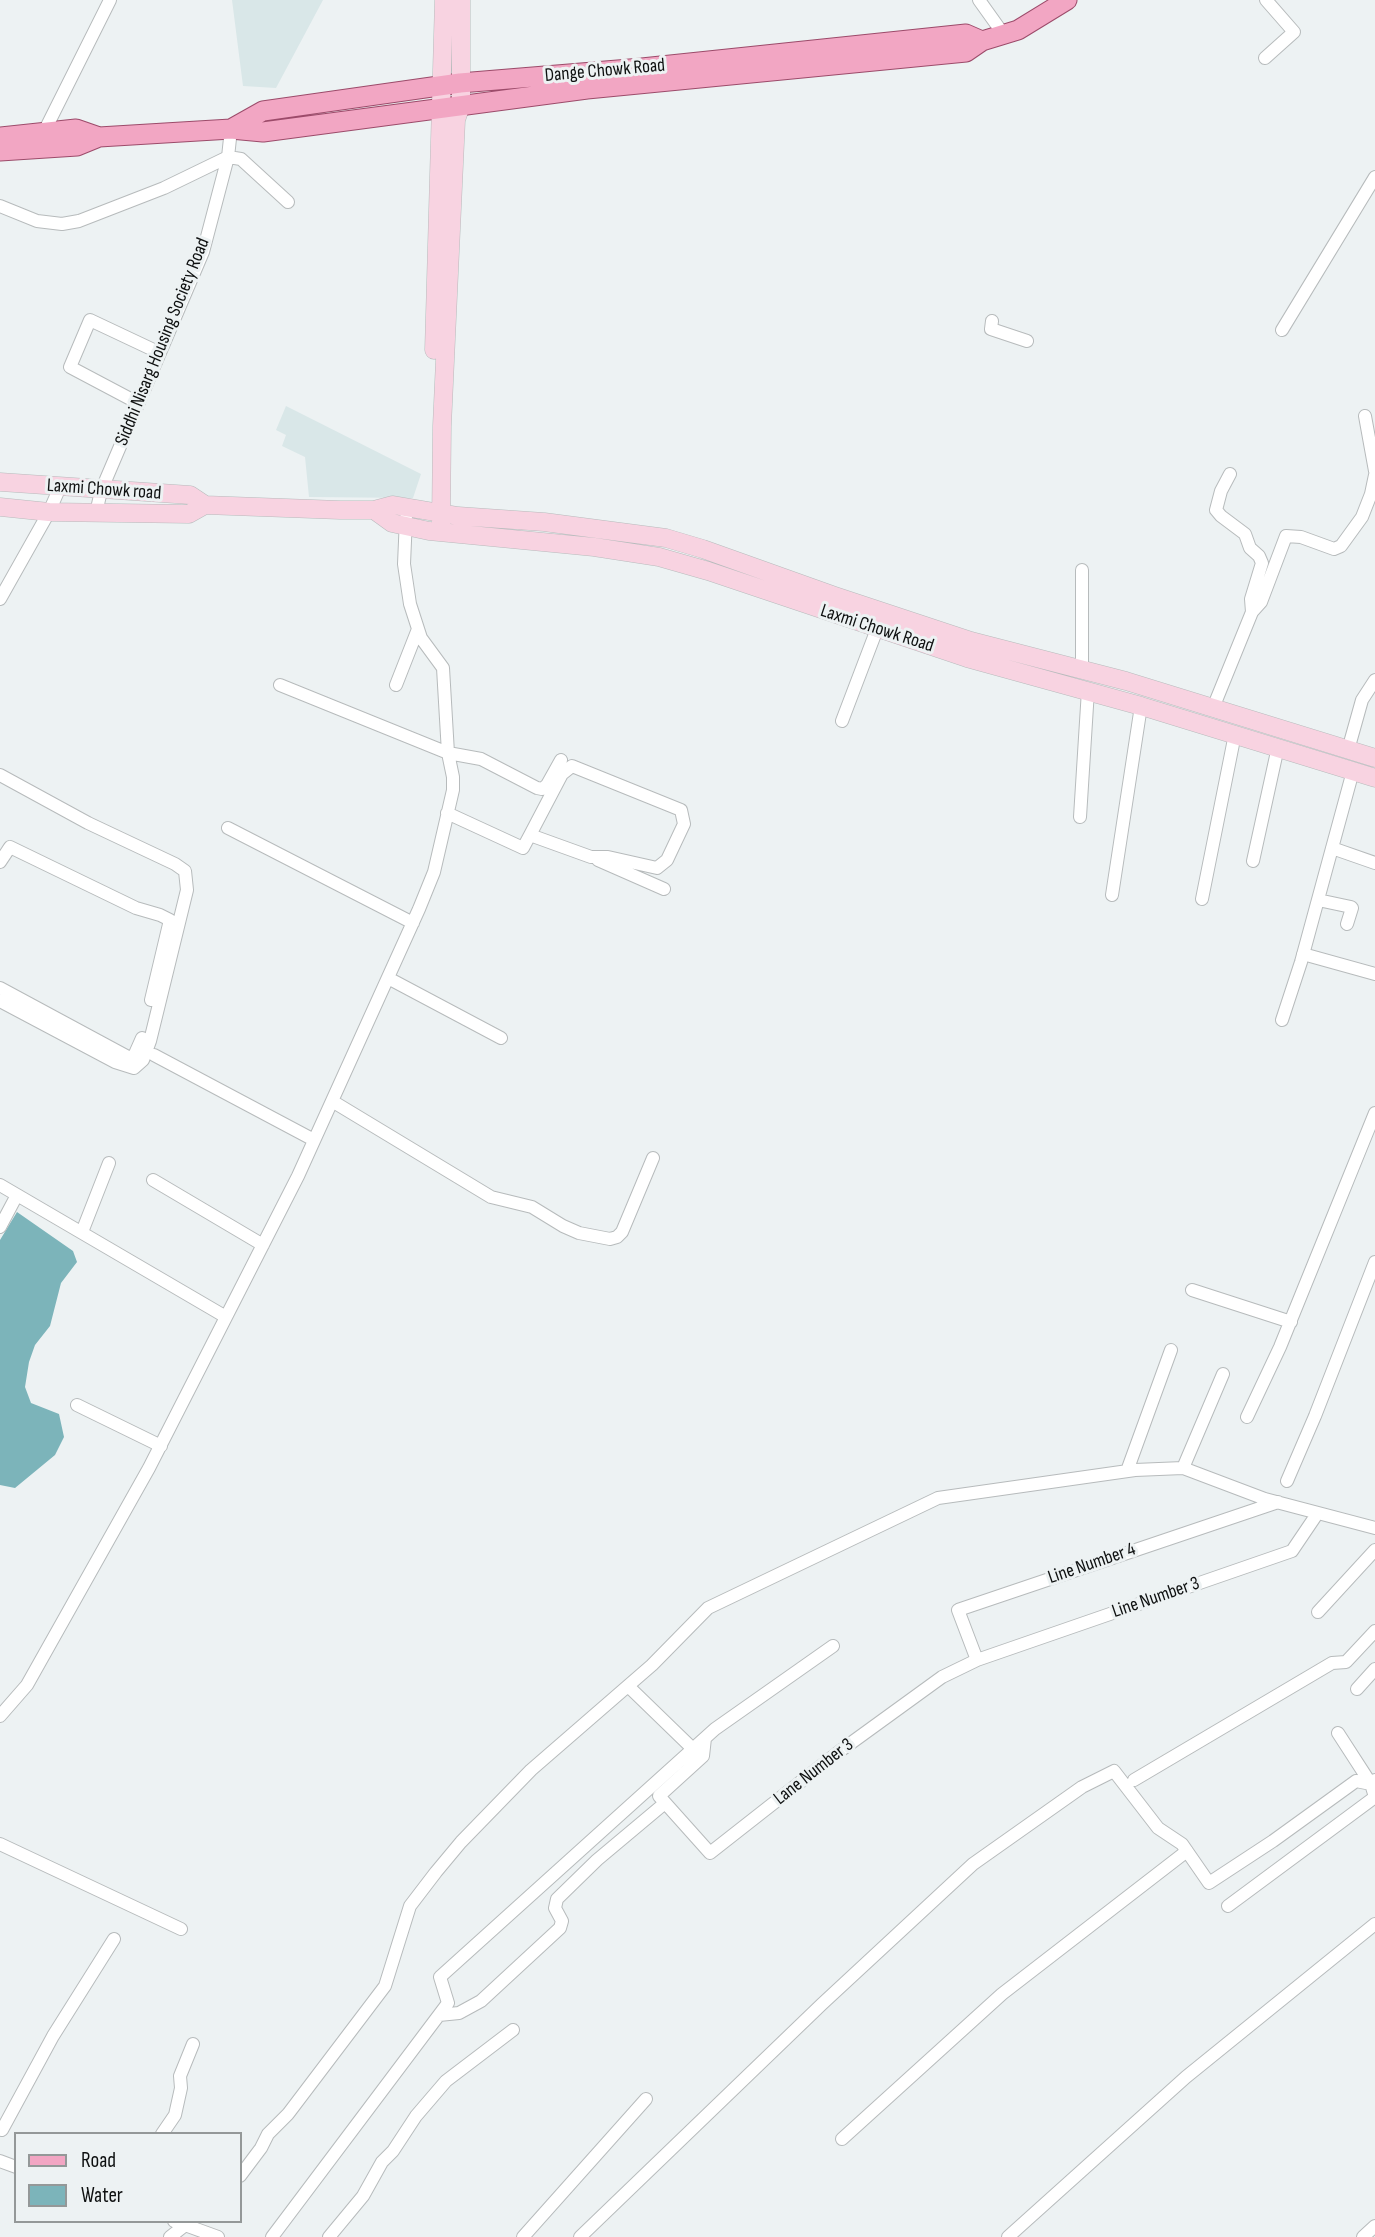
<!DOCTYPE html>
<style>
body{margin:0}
#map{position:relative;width:1375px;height:2237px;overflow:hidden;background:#edf2f3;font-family:"Sofia Sans Condensed",sans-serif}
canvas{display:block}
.legend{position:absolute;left:14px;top:2132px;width:228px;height:91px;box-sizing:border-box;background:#edf2f3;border:2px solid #949898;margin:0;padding:9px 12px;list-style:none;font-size:21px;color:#0e1010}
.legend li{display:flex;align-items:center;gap:14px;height:35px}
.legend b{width:35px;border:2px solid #949898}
</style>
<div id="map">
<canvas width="1375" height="2237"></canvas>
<ul class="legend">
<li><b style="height:9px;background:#f2a6c3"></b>Road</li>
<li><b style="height:19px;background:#7cb4ba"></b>Water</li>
</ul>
</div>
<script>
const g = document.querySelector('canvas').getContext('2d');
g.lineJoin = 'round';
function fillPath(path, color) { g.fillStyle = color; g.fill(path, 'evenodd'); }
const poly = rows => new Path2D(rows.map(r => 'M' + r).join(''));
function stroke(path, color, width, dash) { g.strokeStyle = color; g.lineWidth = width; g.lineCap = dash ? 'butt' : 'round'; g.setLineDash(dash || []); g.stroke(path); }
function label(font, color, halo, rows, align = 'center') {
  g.font = font + ' "Sofia Sans Condensed",sans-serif'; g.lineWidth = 6; g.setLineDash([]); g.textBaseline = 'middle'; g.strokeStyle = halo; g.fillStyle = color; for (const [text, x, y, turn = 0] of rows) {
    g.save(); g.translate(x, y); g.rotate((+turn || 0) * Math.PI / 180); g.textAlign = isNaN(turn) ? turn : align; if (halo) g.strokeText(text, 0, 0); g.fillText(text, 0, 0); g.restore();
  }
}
fillPath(poly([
 [232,0,323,0,276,88,243,86],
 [286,406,421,474,413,498,309,497,305,457,282,446,286,435,276,430]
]), '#d9e7e8');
fillPath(poly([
 [17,1212,73,1251,77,1262,61,1283,50,1326,35,1345,29,1362,25,1387,31,1403,59,1414,64,1437,55,1455,15,1488,0,1485,0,1240]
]), '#7cb4ba');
const minor = poly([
 [979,0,1004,35],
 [1265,58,1294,32,1266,0],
 [43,134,110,0],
 [0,206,37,221,62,224,79,221,164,188,228,157,241,159,288,202],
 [992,321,991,329,1027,341],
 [1282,330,1375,177],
 [138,403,70,367,90,320,160,353],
 [1365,416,1375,471],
 [1230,474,1221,491,1216,510,1221,516,1245,534,1250,548,1259,556,1262,563,1251,599,1252,612],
 [96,513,101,491,203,252,228,157,231,129],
 [1082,570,1082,671],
 [0,599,49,512,60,487],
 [280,685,448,753,481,759,537,788,542,789,547,785,561,760],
 [396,685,418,629],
 [1213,708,1252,612,1261,602,1286,536,1301,537,1334,549,1341,546,1362,517,1371,494,1375,475],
 [842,721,877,629],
 [1348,750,1362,700,1375,680],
 [0,775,88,823,175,864,185,871,187,890,150,1041,143,1060,134,1068,115,1062,0,1001],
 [447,813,523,848,530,835,562,774,572,766,681,810,684,824,667,860,657,868,608,857,591,857,530,835],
 [1080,817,1088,690],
 [228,828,413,923],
 [1332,848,1375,863],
 [598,860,664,889],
 [1253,861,1278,747],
 [0,862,10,847,136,908,160,915,170,920,151,1000],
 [1112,895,1141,706],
 [1202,899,1235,734],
 [1318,900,1351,907,1352,908,1347,924],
 [1303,954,1375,974],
 [388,978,501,1038],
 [0,988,128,1057,134,1056,142,1038],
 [1282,1020,1301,962,1353,771],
 [154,1055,314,1140],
 [332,1101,491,1197,532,1207,563,1226,579,1233,610,1239,617,1237,622,1232,653,1158],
 [153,1180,263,1245],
 [0,1185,226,1317],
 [0,1227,17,1195],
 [82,1232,109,1163],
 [1192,1290,1291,1322],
 [77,1405,161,1446],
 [1247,1417,1280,1347,1375,1113],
 [1183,1468,1223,1374],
 [1127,1471,1171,1350],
 [1287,1481,1315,1416,1375,1262],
 [1318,1612,1375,1550],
 [977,1660,958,1610,1278,1502],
 [628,1686,693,1749],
 [1357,1689,1375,1669],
 [0,1716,27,1685,149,1468,298,1176,419,909,434,872,453,790,453,777,448,753,443,668,421,638,410,604,404,564,406,518],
 [1338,1733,1371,1784],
 [705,1738,703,1756,659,1796,710,1853,840,1751,942,1677,977,1660,1292,1551,1317,1514],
 [1134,1780,1332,1663,1346,1662,1375,1631],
 [0,1844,181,1929],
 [1228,1906,1375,1797,1371,1784,1375,1780],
 [439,2015,459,2013,481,2001,560,1928,562,1921,555,1908,557,1899,597,1860,665,1803],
 [2,2130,53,2036,114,1939],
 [162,2134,175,2115,181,2088,180,2076,193,2044],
 [842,2139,1002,1994,1187,1851],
 [0,2161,16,2167],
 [240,2176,261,2148,268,2134,288,2114,385,1986,410,1906,436,1872,461,1842,531,1770,652,1665,708,1608,938,1498,1135,1470,1183,1468,1265,1499,1375,1528],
 [174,2221,218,2237],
 [170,2237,184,2226],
 [272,2237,448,2003,440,1977,715,1729,833,1646],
 [329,2237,363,2196,382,2162,393,2151,416,2116,446,2081,513,2030],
 [523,2237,646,2099],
 [580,2237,822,2004,973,1864,1082,1787,1114,1771,1158,1828,1182,1844,1209,1883,1273,1841,1356,1781,1371,1784],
 [1008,2237,1186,2077,1375,1924],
 [1363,2237,1375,2226]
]);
const secondary = poly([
 [434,350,444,0],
 [0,482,190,495,205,505,340,510,374,510,393,505,458,516,544,522,666,538,703,549,832,595,971,641,1126,681,1375,758],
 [0,507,49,512,189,514,205,505],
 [374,510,392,523,429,531,594,547,659,557,708,571,967,658,1141,706,1375,778],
 [441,524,442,426,456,120,461,105,461,0]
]);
const primary = poly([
 [231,129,263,111,460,83,642,68,966,34,982,41],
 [0,137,76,129,99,137],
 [0,151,77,146,99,137,231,129,263,132,587,89,966,52,982,41,1018,30,1067,0]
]);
stroke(minor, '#b7bbbc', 14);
stroke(secondary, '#b7bbbc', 19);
stroke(primary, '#9c4b6a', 21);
stroke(minor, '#fff', 12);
stroke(secondary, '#f8d3e1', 18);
stroke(primary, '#f2a6c3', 19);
label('19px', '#0e1010', '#edf2f3', [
 ["Dange Chowk Road",605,71,-5],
 ["Siddhi Nisarg Housing Society Road",163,342,-68],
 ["Laxmi Chowk road",104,490,4],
 ["Laxmi Chowk Road",877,629,18],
 ["Line Number 4",1092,1564,-19],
 ["Line Number 3",1156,1598,-19],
 ["Lane Number 3",814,1772,-38]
]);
</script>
